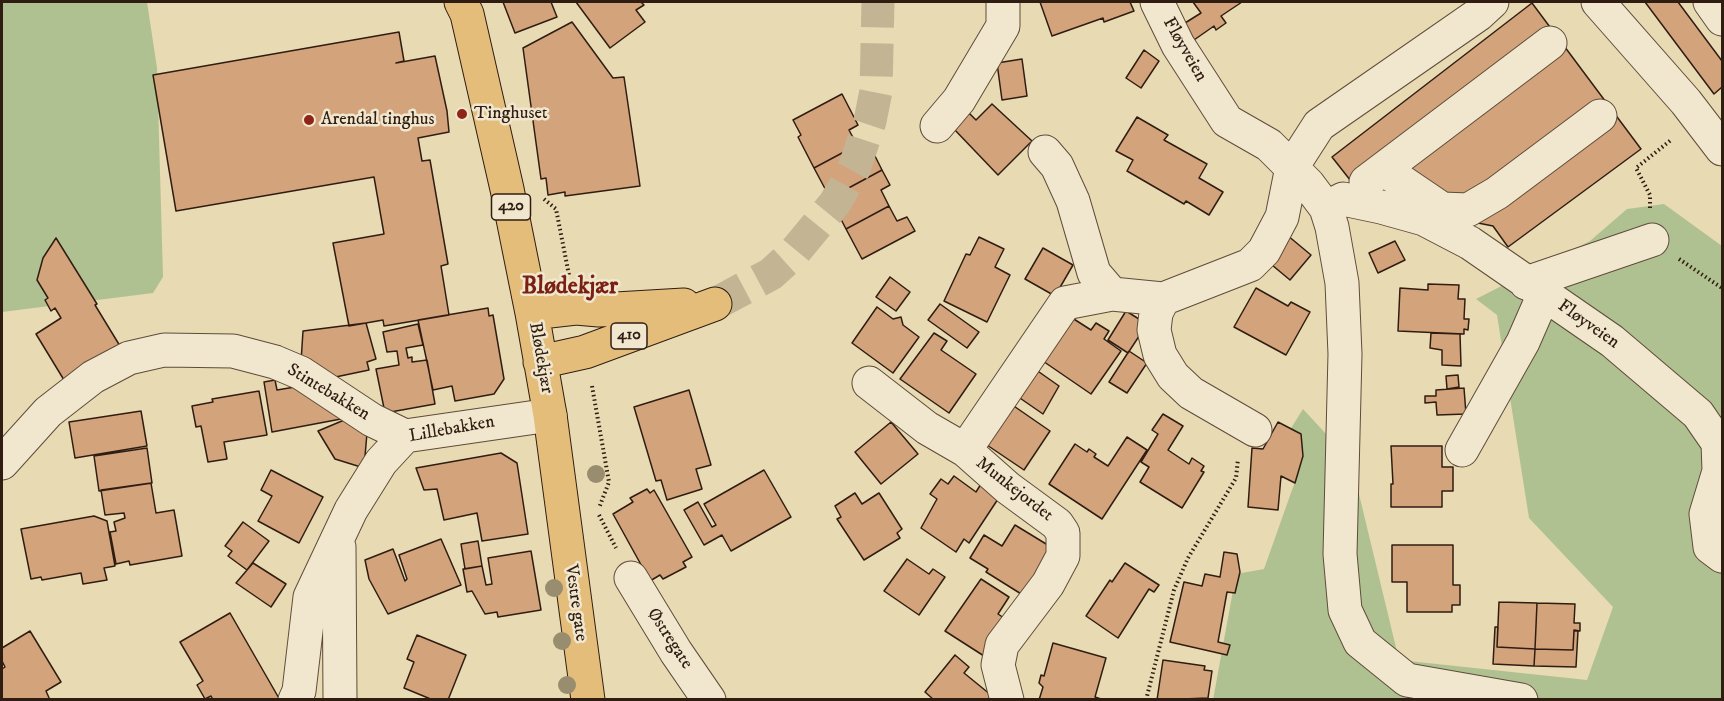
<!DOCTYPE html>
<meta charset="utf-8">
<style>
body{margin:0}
#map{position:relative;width:1724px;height:701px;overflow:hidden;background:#e8dab3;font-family:"IM FELL DW Pica",serif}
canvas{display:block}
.frame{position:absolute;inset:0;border:3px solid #301d12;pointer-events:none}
</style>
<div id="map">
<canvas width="1724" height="701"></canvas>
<div class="frame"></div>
</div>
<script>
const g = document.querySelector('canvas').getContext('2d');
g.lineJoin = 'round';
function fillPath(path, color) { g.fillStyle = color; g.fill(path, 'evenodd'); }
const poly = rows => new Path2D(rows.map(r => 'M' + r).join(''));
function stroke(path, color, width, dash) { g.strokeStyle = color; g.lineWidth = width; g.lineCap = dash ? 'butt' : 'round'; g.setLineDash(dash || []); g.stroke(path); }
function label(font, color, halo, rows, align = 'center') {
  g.font = font + ' "IM FELL DW Pica",serif'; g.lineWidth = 5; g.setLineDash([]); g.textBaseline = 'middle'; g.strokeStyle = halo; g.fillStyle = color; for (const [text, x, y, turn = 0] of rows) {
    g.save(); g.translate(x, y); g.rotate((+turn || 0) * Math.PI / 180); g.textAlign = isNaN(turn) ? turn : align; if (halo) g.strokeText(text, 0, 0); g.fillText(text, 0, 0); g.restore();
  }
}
fillPath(poly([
 [2,2,147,2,157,68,163,277,153,293,2,312],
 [1664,204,1722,246,1722,699,1213,700,1236,574,1264,569,1303,459,1295,440,1288,433,1303,409,1351,461,1399,660,1587,680,1613,607,1529,518,1497,315,1476,299,1590,241,1627,209]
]), '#b0c191');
const building = poly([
 [503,2,551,2,557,17,515,33,503,2],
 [576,2,641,2,644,5,636,10,645,22,610,48,576,2],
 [1040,2,1130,2,1134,11,1104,22,1103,18,1052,36,1040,2],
 [1193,2,1242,2,1221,16,1226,23,1216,30,1214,26,1194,40,1185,23,1201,13,1193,2],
 [1645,2,1678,2,1722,61,1722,87,1714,94,1645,2],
 [1532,3,1641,149,1508,247,1493,226,1443,216,1358,190,1332,157,1532,3],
 [572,22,613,78,624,77,640,186,565,196,565,192,548,195,546,178,541,179,523,48,572,22],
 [399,32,404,61,396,63,435,56,447,111,449,132,418,138,422,161,430,160,448,264,441,266,449,315,384,326,383,320,349,326,333,243,384,234,374,177,176,211,153,75,399,32],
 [1144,50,1159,61,1141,88,1126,78,1144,50],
 [1022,59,1027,96,1002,100,997,63,1022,59],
 [842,94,858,125,849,130,857,145,814,168,798,137,801,135,793,120,842,94],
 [992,104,1032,141,998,175,953,128,969,113,976,120,992,104],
 [1137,117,1168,135,1164,140,1207,164,1199,178,1223,192,1209,215,1186,201,1184,204,1127,171,1133,160,1116,151,1137,117],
 [857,145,865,161,875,156,882,170,830,198,814,168,857,145],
 [882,170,890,185,881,190,889,206,846,229,830,198,882,170],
 [889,206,897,221,907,217,915,231,862,259,846,229,889,206],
 [1287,235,1311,255,1290,280,1266,260,1287,235],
 [979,237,1004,249,995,267,1010,275,987,322,944,301,966,254,970,255,979,237],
 [56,238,97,304,95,305,120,346,64,380,36,334,61,318,55,308,51,311,45,300,48,298,37,280,43,258,56,238],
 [1395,241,1405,260,1378,273,1369,253,1395,241],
 [1043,248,1073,265,1055,296,1025,279,1043,248],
 [890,277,910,292,896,311,876,297,890,277],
 [1428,284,1459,285,1458,299,1465,299,1464,319,1469,319,1468,330,1464,329,1464,334,1398,331,1400,288,1428,290,1428,284],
 [1256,288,1288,306,1291,302,1310,312,1286,355,1234,327,1256,288],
 [940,304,979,332,967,348,928,320,940,304],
 [877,307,893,319,901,317,903,325,919,337,893,373,852,343,877,307],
 [488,308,489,316,493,315,504,379,494,394,455,401,452,386,433,390,418,320,488,308],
 [1126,311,1147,324,1128,353,1108,340,1126,311],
 [1066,314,1091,330,1096,323,1109,331,1104,339,1121,351,1091,394,1037,357,1066,314],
 [366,323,376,359,367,362,369,370,326,379,301,362,303,331,366,323],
 [418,324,423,345,406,348,408,358,412,357,412,362,427,360,435,404,385,413,376,369,399,365,397,351,387,352,383,332,418,324],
 [934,333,947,341,941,350,976,374,949,413,900,379,934,333],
 [1431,333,1460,334,1461,366,1442,365,1442,350,1430,348,1431,333],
 [1129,351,1147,363,1127,393,1109,382,1129,351],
 [1032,367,1059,386,1043,414,1014,394,1032,367],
 [1458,375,1459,387,1447,389,1446,376,1458,375],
 [275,380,277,390,301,386,341,419,272,432,264,382,275,380],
 [1464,388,1466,414,1437,415,1436,402,1425,403,1425,396,1436,396,1436,390,1464,388],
 [689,390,711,465,696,469,702,489,667,500,661,480,656,481,634,407,689,390],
 [259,391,267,435,224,442,227,459,208,462,201,426,196,427,192,406,213,402,212,399,259,391],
 [1008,402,1050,431,1024,470,981,441,1008,402],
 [141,411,147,446,75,458,69,422,141,411],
 [1163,414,1183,426,1168,450,1189,464,1192,458,1204,466,1201,471,1204,472,1182,508,1140,482,1149,467,1141,462,1158,434,1152,430,1163,414],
 [349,418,367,433,364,468,335,459,318,431,349,418],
 [891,422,918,454,881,484,855,452,891,422],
 [1278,422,1301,434,1303,456,1295,483,1281,476,1278,510,1248,507,1252,448,1263,449,1278,422],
 [1127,437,1147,450,1102,519,1049,484,1075,444,1087,452,1089,449,1096,454,1094,457,1108,466,1127,437],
 [1391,446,1442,446,1442,467,1453,467,1453,491,1442,491,1442,507,1391,507,1391,484,1393,484,1391,446],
 [147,448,152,483,99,491,94,456,147,448],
 [501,453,517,463,528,534,482,541,477,513,444,520,437,489,424,490,416,468,501,453],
 [271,470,323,497,299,543,258,521,272,496,261,490,271,470],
 [764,470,791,517,731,551,722,535,704,545,684,510,698,502,712,527,716,525,704,504,764,470],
 [954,476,976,492,981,484,1000,496,969,543,964,539,956,552,921,528,937,499,930,494,941,479,948,484,954,476],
 [151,483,156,513,174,510,182,556,130,565,129,561,116,564,110,532,116,531,114,522,125,518,124,513,105,515,101,490,151,483],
 [647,489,650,493,654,490,692,557,683,562,686,567,663,579,660,575,650,581,613,514,633,502,630,498,647,489],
 [855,493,862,504,879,493,902,529,897,533,900,538,864,560,837,519,841,517,835,506,855,493],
 [94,516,107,521,115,566,104,568,107,580,83,584,81,573,42,580,41,577,31,579,21,529,94,516],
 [243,522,269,541,247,570,228,556,232,551,225,546,243,522],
 [1015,525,1056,550,1026,597,986,572,988,569,970,558,984,535,1002,546,1015,525],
 [441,539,461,585,388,614,369,579,365,560,393,549,405,581,407,579,399,555,441,539],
 [478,541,482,566,465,569,461,544,478,541],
 [1392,545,1453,545,1453,585,1460,585,1460,605,1452,605,1452,612,1407,612,1407,582,1392,582,1392,545],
 [531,551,541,610,498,617,497,612,485,614,472,591,467,592,463,569,482,566,486,585,492,584,488,558,531,551],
 [1224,552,1237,554,1240,572,1235,593,1227,592,1218,642,1230,645,1227,655,1170,642,1184,582,1202,586,1205,574,1220,577,1224,552],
 [907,559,929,574,933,569,945,577,919,615,884,591,907,559],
 [253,563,286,584,271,607,236,583,253,563],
 [1125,563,1159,585,1154,592,1149,589,1118,638,1086,616,1110,580,1112,582,1125,563],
 [981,579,1009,597,998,614,1007,620,984,656,945,631,981,579],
 [1499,602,1537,603,1535,649,1497,647,1499,602],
 [1537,603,1575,604,1574,623,1580,623,1580,631,1574,630,1573,650,1535,649,1537,603],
 [230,613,280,700,213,700,211,696,205,699,197,685,203,681,180,642,230,613],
 [1495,627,1498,627,1497,647,1535,649,1534,666,1493,664,1495,627],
 [30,631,61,682,46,691,50,700,2,700,2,669,5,667,2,661,2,648,30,631],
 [1574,631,1578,631,1576,667,1534,666,1535,649,1573,650,1574,631],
 [417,635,466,655,448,700,433,700,404,688,414,662,407,659,417,635],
 [1053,643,1106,658,1095,697,1104,700,1039,700,1043,687,1039,683,1041,675,1044,676,1053,643],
 [955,655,969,667,964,673,991,695,988,700,934,700,925,692,955,655],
 [1163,660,1205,666,1204,670,1212,671,1208,698,1157,700,1163,660]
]);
fillPath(building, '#d3a37c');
stroke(building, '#301d12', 1.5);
stroke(poly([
 [715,304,771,274,793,254,835,203,854,169,870,121,876,91,878,2]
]), '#c3b493', 33, [33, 16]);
const minor = poly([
 [1157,2,1178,45,1227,121,1269,145,1308,184,1326,208,1332,227,1342,283,1345,354,1340,554,1345,610,1360,642,1407,680,1521,700],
 [1598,2,1686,102,1722,149],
 [1710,2,1722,19],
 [937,126,959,100,1003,26,1003,2],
 [1045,152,1057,166,1073,201,1094,273,1112,294],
 [1383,169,1442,209,1468,210,1497,193,1600,116],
 [1366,182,1550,43],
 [1326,208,1343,199,1381,207,1424,219,1470,243,1612,341,1698,414,1718,443,1719,471,1706,514,1710,547,1722,556],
 [1526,283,1652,240],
 [1163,299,1156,313,1154,330,1160,355,1173,376,1191,393,1255,430],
 [869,383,927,428,965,450,1008,488,1057,524,1063,533,1063,556,1048,584,1002,645,998,665,1007,700],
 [965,450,1065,303,1112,294,1163,299,1250,265,1264,251,1282,217,1292,167,1319,125,1479,14,1492,2],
 [1462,450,1523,342,1544,294],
 [2,463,48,412,93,377,129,358,164,350,233,351,275,362,301,373,372,420,405,436],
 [339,547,340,700],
 [631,578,676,652,709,700],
 [295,700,299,691,310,597,351,510,381,462,405,436,550,415]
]);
const major = poly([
 [461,2,467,14,507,189,532,313,550,415,588,700],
 [532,313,576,308,599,310,684,305],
 [540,362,585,352,715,304]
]);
stroke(minor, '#5e4c3a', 35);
stroke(major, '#301d12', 35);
stroke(poly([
 [544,199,556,209,569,275],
 [1650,208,1650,195,1636,168,1671,140],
 [1679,259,1722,288],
 [592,386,609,482,599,508],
 [599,515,616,548],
 [1146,700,1174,590,1188,558,1236,478,1238,459]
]), '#301d12', 4, [1.5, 3]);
stroke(minor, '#f0e7ce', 33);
stroke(major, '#e4bd7a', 33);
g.fillStyle = '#988d6f';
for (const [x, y] of [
 [596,474],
 [554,588],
 [562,641],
 [567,685]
]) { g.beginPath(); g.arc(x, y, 9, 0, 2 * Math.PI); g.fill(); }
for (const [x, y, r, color] of [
 [462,114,6,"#8f2418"],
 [309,120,6,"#8f2418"]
]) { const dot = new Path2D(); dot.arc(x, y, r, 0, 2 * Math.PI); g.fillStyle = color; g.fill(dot); stroke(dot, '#f0e7ce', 2); }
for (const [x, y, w] of [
 [511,207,39],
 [629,336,36]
]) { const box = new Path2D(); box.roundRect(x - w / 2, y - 13, w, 26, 4.5); g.fillStyle = '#f0e7ce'; g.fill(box); stroke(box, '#301d12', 1.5); }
label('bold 16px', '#301d12', null, [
 ["420",511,207],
 ["410",629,336]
]);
label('18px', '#301d12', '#f0e7ce', [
 ["Fløyveien",1184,50,60],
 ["Fløyveien",1588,325,35],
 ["Blødekjær",540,358,80],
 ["Stintebakken",328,393,31],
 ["Lillebakken",452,430,-10],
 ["Munkejordet",1014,490,38],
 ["Vestre gate",575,603,82],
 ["Østregate",669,639,57]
]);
label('18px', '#301d12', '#f0e7ce', [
 ["Tinghuset",474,114],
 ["Arendal tinghus",321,120]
], 'left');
label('bold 24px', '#7a1f14', '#f0e7ce', [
 ["Blødekjær",570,288]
]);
</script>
